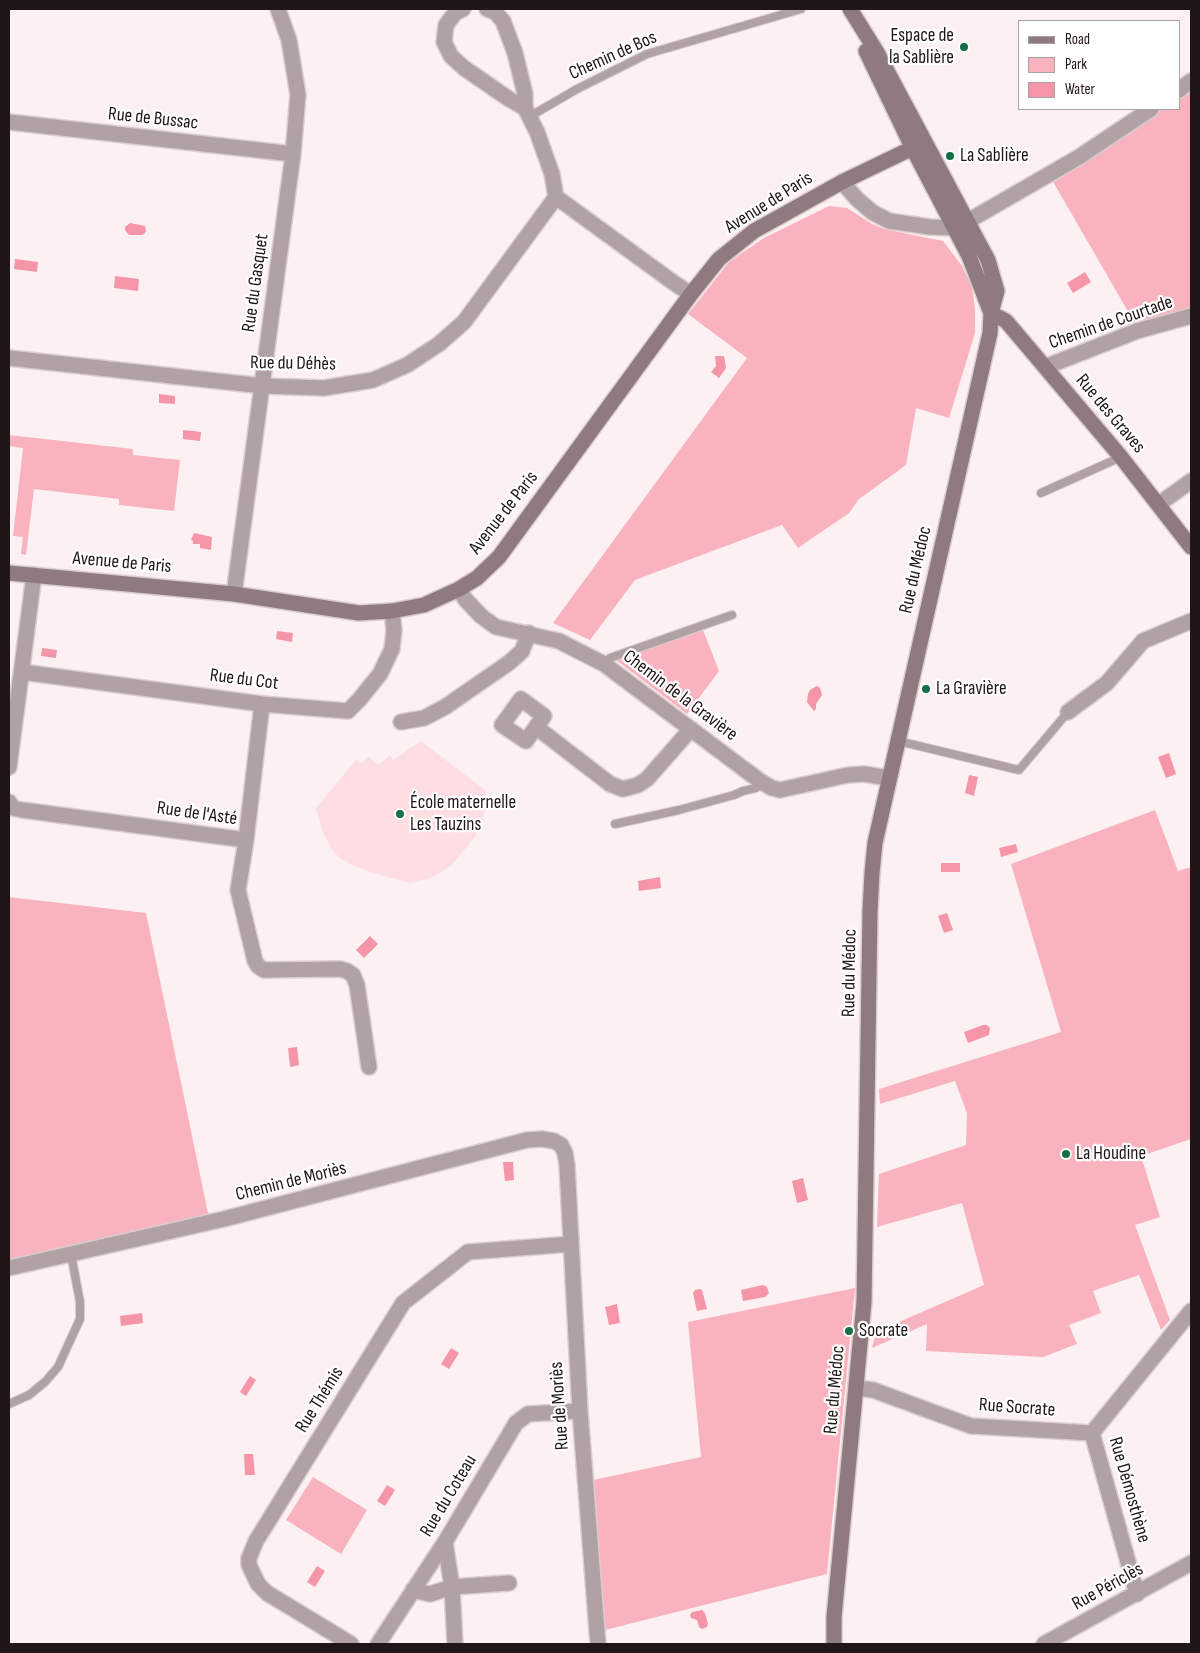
<!DOCTYPE html>
<meta charset="utf-8">
<style>
body{margin:0}
#map{position:relative;width:1200px;height:1653px;overflow:hidden;background:#fdf0f2;font-family:"Sofia Sans Condensed",sans-serif}
canvas{display:block}
.frame{position:absolute;inset:0;border:10px solid #201517;pointer-events:none}
.legend{position:absolute;left:1018px;top:20px;width:162px;height:90px;box-sizing:border-box;background:#fff;border:1px solid #a6a1a2;margin:0;padding:6px 9px;list-style:none;font-size:15px;color:#201517}
.legend li{display:flex;align-items:center;gap:10px;height:25px}
.legend b{width:25px;border:1px solid #a6a1a2}
</style>
<div id="map">
<canvas width="1200" height="1653"></canvas>
<div class="frame"></div>
<ul class="legend">
<li><b style="height:6px;background:#8f7b7e"></b>Road</li>
<li><b style="height:14px;background:#f9b3bf"></b>Park</li>
<li><b style="height:14px;background:#f495a8"></b>Water</li>
</ul>
</div>
<script>
const g = document.querySelector('canvas').getContext('2d');
g.lineJoin = 'round';
function fillPath(path, color) { g.fillStyle = color; g.fill(path, 'evenodd'); }
const poly = rows => new Path2D(rows.map(r => 'M' + r).join(''));
function stroke(path, color, width, dash) { g.strokeStyle = color; g.lineWidth = width; g.lineCap = dash ? 'butt' : 'round'; g.setLineDash(dash || []); g.stroke(path); }
function label(font, color, halo, rows, align = 'center') {
  g.font = font + ' "Sofia Sans Condensed",sans-serif'; g.lineWidth = 4.5; g.setLineDash([]); g.textBaseline = 'middle'; g.strokeStyle = halo; g.fillStyle = color; for (const [text, x, y, turn = 0] of rows) {
    g.save(); g.translate(x, y); g.rotate((+turn || 0) * Math.PI / 180); g.textAlign = isNaN(turn) ? turn : align; if (halo) g.strokeText(text, 0, 0); g.fillText(text, 0, 0); g.restore();
  }
}
fillPath(poly([
 [421,741,486,791,486,805,482,822,475,837,451,866,431,878,410,883,370,872,350,864,341,859,333,851,323,833,316,808,356,760,362,764,368,756,378,765,390,755,393,760]
]), '#ffdee3');
fillPath(poly([
 [1191,88,1191,309,1137,327,1052,180,1098,152,1161,109,1179,109,1179,97],
 [829,206,847,208,872,224,884,229,943,241,962,266,972,287,975,308,975,333,949,418,916,408,906,465,859,499,849,513,798,548,782,525,635,580,590,640,553,623,747,358,688,314,729,262,764,238],
 [9,435,133,449,133,455,180,460,174,511,119,505,119,499,34,489,26,555,21,554,23,537,13,536,23,448,9,446],
 [703,630,719,671,687,714,616,660],
 [1155,810,1178,871,1191,867,1191,1139,1141,1156,1160,1217,1135,1225,1170,1320,1161,1330,1139,1275,1093,1291,1101,1313,1069,1325,1077,1344,1043,1357,926,1351,927,1324,872,1348,876,1332,984,1285,962,1203,877,1227,879,1174,966,1145,967,1113,955,1081,880,1104,879,1089,1061,1032,1011,864],
 [9,897,146,913,210,1223,9,1268],
 [855,1288,827,1574,605,1630,593,1480,701,1457,688,1322],
 [313,1477,367,1510,341,1554,286,1520]
]), '#f9b3bf');
fillPath(poly([
 [130,223,145,226,146,231,144,234,142,235,129,235,125,230,125,227],
 [15,259,38,262,37,272,14,269],
 [1085,272,1091,282,1073,293,1067,283],
 [115,276,139,279,138,291,114,288],
 [715,356,724,356,726,368,719,378,711,372,716,366],
 [159,394,175,396,175,404,159,403],
 [183,430,201,432,200,441,183,439],
 [194,533,212,537,211,550,200,548,200,544,193,544,193,541,191,540],
 [277,631,293,633,292,642,276,639],
 [42,648,57,650,56,658,41,656],
 [817,686,820,688,822,695,816,704,816,709,814,711,807,702,808,694,810,690],
 [1169,753,1176,774,1166,778,1158,757],
 [969,775,978,777,974,796,965,793],
 [1016,844,1018,852,1001,857,999,848],
 [941,863,960,863,960,872,941,872],
 [660,877,661,888,639,891,638,881],
 [947,913,953,930,944,933,938,916],
 [370,936,378,944,364,958,356,950],
 [983,1025,987,1025,990,1028,989,1035,968,1043,964,1032],
 [297,1047,299,1065,290,1067,288,1048],
 [503,1162,513,1162,514,1180,505,1181],
 [803,1178,808,1200,797,1203,792,1181],
 [763,1285,767,1287,769,1293,765,1297,743,1301,741,1290],
 [700,1289,702,1290,707,1309,697,1311,693,1293,695,1290],
 [617,1304,620,1323,609,1325,605,1307],
 [142,1313,143,1323,121,1326,120,1316],
 [451,1348,459,1353,449,1369,441,1364],
 [250,1376,256,1380,246,1396,240,1392],
 [244,1454,253,1454,255,1475,245,1475],
 [387,1485,395,1490,385,1506,377,1501],
 [317,1566,325,1571,315,1587,307,1582],
 [702,1610,705,1613,708,1624,707,1627,702,1629,699,1627,697,1620,691,1618,690,1615,692,1612]
]), '#f495a8');
const lane = poly([
 [529,117,577,89,647,54,801,9],
 [1041,493,1121,457],
 [604,664,610,658,732,615],
 [898,741,1019,770,1068,712],
 [615,824,679,810,734,795,743,791,756,788,760,781],
 [9,1404,29,1395,45,1382,58,1367,80,1319,80,1302,71,1254]
]);
const street = poly([
 [463,9,455,13,446,25,444,42,451,56,464,68,509,99,525,108],
 [487,9,495,12,503,21,515,53,525,94,525,108,537,132,552,174,556,197],
 [1179,90,1191,81],
 [9,122,293,154],
 [842,182,857,199,872,212,889,221,930,227,956,228,1079,157,1151,109],
 [9,358,263,386,324,388,373,380,407,365,439,344,464,322,556,197,674,283,691,294],
 [1045,367,1137,331,1191,316],
 [1159,504,1191,481],
 [459,589,465,599,481,616,496,627,559,641,604,664,760,781,772,788,780,790,848,775,864,774,889,778],
 [234,594,293,154,298,95,289,40,278,9],
 [22,672,262,704,348,711,359,700,380,674,392,649,394,630,392,611],
 [1068,712,1107,683,1143,641,1191,621],
 [401,722,424,718,445,707,510,662,522,651,529,633],
 [536,727,526,741,502,725,521,699,544,716,536,727,610,784,623,789,638,785,647,779,691,729],
 [9,767,34,575],
 [9,802,13,808,22,810,246,840,262,704],
 [246,840,238,890,255,961,258,966,264,970,340,969,347,971,353,975,357,985,369,1067],
 [9,1268,224,1219,527,1140,542,1139,554,1141,561,1145,565,1153,567,1165,580,1411,598,1644],
 [857,1388,873,1390,971,1426,1092,1433],
 [445,1542,452,1587,509,1583],
 [413,1590,430,1594,452,1587,455,1644],
 [1137,1594,1092,1433,1191,1311],
 [351,1644,267,1593,258,1584,249,1565,249,1558,256,1541,403,1303,468,1252,571,1244],
 [378,1644,445,1542,516,1423,528,1414,580,1411],
 [1044,1644,1191,1563]
]);
const secondary = poly([
 [866,51,913,149,969,256,991,313],
 [991,313,1006,321,1121,457,1191,547],
 [9,573,234,594,359,613,392,611,424,605,459,589,477,578,499,557,691,294,719,259,754,231,842,182,925,142],
 [834,1644,834,1617,864,1302,870,911,872,873,875,843,990,333,991,313,997,291,988,260,878,54,850,9]
]);
stroke(lane, '#dacdcf', 10);
stroke(street, '#dacdcf', 18);
stroke(secondary, '#dacdcf', 18);
stroke(lane, '#b0a2a4', 8);
stroke(street, '#b0a2a4', 15);
stroke(secondary, '#8f7b7e', 15);
for (const [x, y, r, color] of [
 [964,47,5,"#137045"],
 [950,156,5,"#137045"],
 [926,689,5,"#137045"],
 [400,814,5,"#137045"],
 [1066,1154,5,"#137045"],
 [849,1331,5,"#137045"]
]) { const dot = new Path2D(); dot.arc(x, y, r, 0, 2 * Math.PI); g.fillStyle = color; g.fill(dot); stroke(dot, '#fff', 2); }
label('19px', '#201517', '#fff', [
 ["Espace de",954,36,"right"],
 ["la Sablière",954,58,"right"],
 ["La Sablière",960,156],
 ["La Gravière",936,689],
 ["École maternelle",410,803],
 ["Les Tauzins",410,825],
 ["La Houdine",1076,1154],
 ["Socrate",859,1331]
], 'left');
label('19px', '#201517', '#fff', [
 ["Chemin de Bos",613,56,-24],
 ["Rue de Bussac",153,119,6],
 ["Avenue de Paris",769,203,-32],
 ["Rue du Gasquet",256,283,-82],
 ["Chemin de Courtade",1111,323,-19],
 ["Rue du Déhès",293,364,1],
 ["Rue des Graves",1110,414,50],
 ["Avenue de Paris",504,513,-52],
 ["Avenue de Paris",122,563,5],
 ["Rue du Médoc",916,570,-77],
 ["Rue du Cot",244,680,7],
 ["Chemin de la Gravière",680,696,37],
 ["Rue de l'Asté",197,814,8],
 ["Rue du Médoc",850,973,-89],
 ["Chemin de Moriès",291,1182,-14],
 ["Rue du Médoc",835,1390,-85],
 ["Rue Thémis",320,1400,-58],
 ["Rue de Moriès",560,1406,-94],
 ["Rue Socrate",1017,1408,4],
 ["Rue Démosthène",1129,1490,74],
 ["Rue du Coteau",449,1496,-59],
 ["Rue Périclès",1108,1587,-29]
]);
</script>
